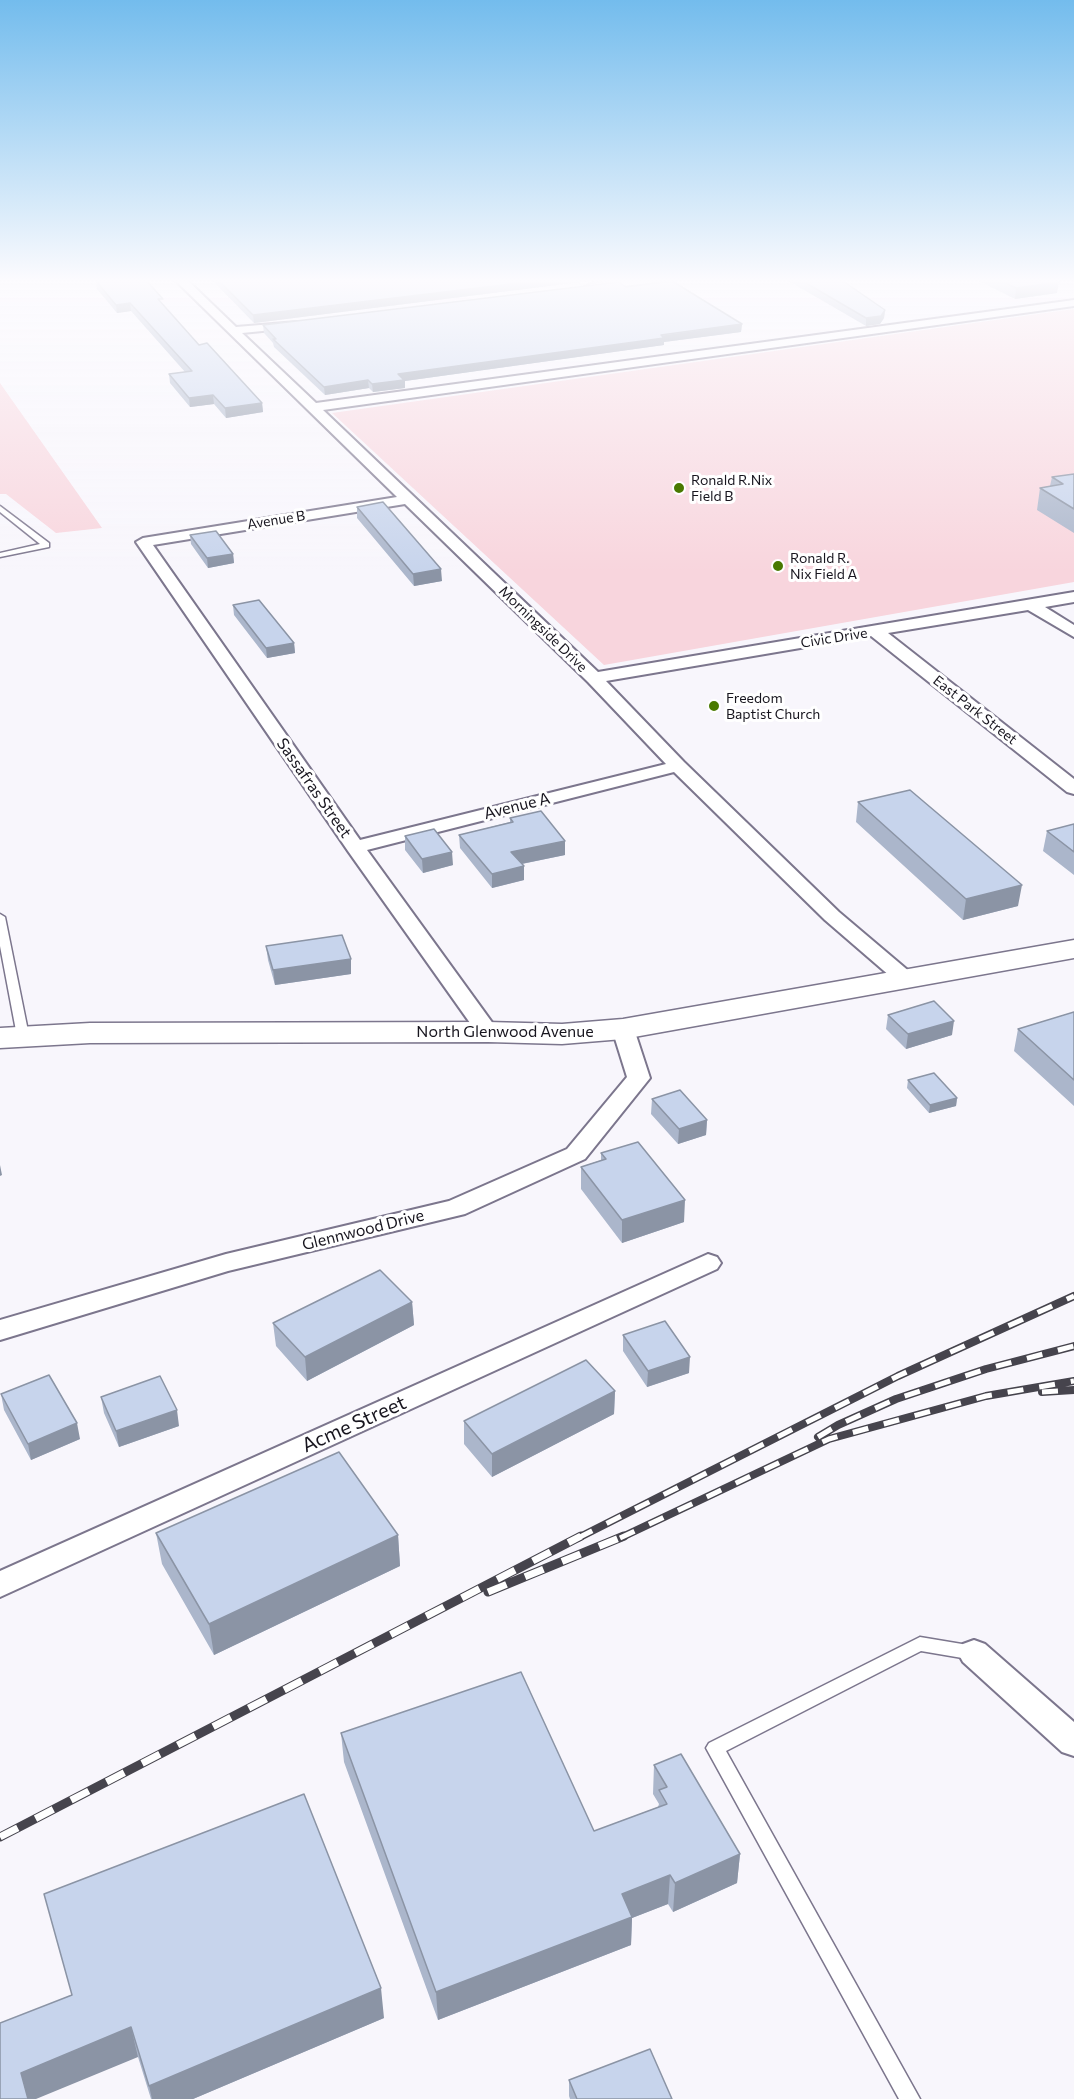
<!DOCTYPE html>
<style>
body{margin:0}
canvas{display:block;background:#f8f6fc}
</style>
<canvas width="1074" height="2099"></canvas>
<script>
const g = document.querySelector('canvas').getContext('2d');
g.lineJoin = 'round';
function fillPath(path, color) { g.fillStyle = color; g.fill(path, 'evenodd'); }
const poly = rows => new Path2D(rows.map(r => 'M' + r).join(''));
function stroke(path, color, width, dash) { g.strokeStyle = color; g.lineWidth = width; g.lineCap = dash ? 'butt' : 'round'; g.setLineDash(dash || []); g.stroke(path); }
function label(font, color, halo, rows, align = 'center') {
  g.font = font + ' Commissioner,sans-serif'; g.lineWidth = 6; g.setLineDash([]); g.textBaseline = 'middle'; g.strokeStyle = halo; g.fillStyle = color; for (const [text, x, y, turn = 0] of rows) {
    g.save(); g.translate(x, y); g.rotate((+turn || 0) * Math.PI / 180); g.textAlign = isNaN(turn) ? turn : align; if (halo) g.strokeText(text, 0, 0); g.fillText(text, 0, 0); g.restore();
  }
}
fillPath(poly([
 [1074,309,1074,582,604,665,332,413],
 [0,383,102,528,56,533,6,494,0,494]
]), '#f8d5dd');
const lane = poly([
 [0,506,49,543,49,547,0,557,0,553,40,544,0,512,0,506],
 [0,914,5,917,29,1036,23,1040,17,1036,0,946,0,914],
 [920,1637,974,1646,980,1648,982,1653,980,1658,974,1660,921,1651,726,1751,920,2099,899,2099,706,1748,709,1743,920,1637]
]);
const street = poly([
 [174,279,186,279,236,327,297,322,297,326,293,328,242,333,316,403,1074,300,1074,306,323,410,598,672,1074,592,1074,602,1045,607,1074,625,1074,637,1028,610,888,633,1074,779,1074,794,1067,792,871,636,606,681,684,762,839,912,917,978,914,983,906,984,898,983,825,920,674,772,367,850,499,1032,496,1037,488,1039,480,1037,348,851,136,542,143,538,397,497,174,279],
 [405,504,588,682,666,764,360,840,153,545,405,504],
 [629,279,663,279,658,282,591,290,585,287,591,284,629,279],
 [623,1022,631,1024,634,1029,650,1078,585,1159,465,1214,228,1271,0,1340,0,1320,226,1254,449,1201,567,1149,627,1077,612,1029,615,1024,623,1022],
 [708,1254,717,1257,721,1263,717,1269,0,1597,0,1571,708,1254],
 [974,1640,985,1644,1074,1722,1074,1756,1062,1752,963,1662,958,1653,963,1644,974,1640]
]);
const primary = poly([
 [1074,940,1074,958,623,1039,562,1044,488,1042,90,1043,0,1048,0,1028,90,1023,488,1022,562,1024,623,1019,1074,940]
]);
stroke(lane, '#7c768d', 3);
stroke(street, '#7c768d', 4);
stroke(primary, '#7c768d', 3);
fillPath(lane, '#fff');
fillPath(street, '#fff');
fillPath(primary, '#fff');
const railFar1 = poly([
 [1042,1392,1074,1390],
 [818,1437,838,1425,896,1399,986,1369,1074,1346],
 [578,1538,898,1376,1074,1296],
 [620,1538,829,1439,986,1396,1074,1381]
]);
const rail = poly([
 [488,1592,624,1536],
 [0,1837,581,1536]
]);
stroke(railFar1, '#46444d', 8);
stroke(rail, '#46444d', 9);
stroke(railFar1, '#fff', 5, [16]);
stroke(rail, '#fff', 7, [20]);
fillPath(poly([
 [211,279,604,279,254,323],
 [785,279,840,279,885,310,884,318,880,324,866,326],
 [975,279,1052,279,1057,293,1015,299],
 [96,281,163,305,199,345,262,403,263,412,226,418,214,404,190,407,170,383,169,374,185,372,131,311,117,313,97,289],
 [626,287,742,324,741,332,664,342,664,345,405,381,405,388,373,392,369,388,325,395,274,347,273,343,264,333,263,325],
 [1074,474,1074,533,1037,510,1040,488,1050,486,1052,477],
 [357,507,442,581,414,586,357,518],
 [190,535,233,554,234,563,208,568,191,544],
 [233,605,294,643,295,653,267,658,234,615],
 [858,802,1018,906,963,920,856,822],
 [510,818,565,855,522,864,524,866,524,880,492,888,460,848,459,835,510,822],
 [1074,824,1074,875,1043,851,1047,831],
 [405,836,453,865,423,873,405,850],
 [266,946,351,959,351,974,275,985,268,960],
 [1074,1012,1074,1106,1014,1051,1018,1029],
 [888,1015,952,1035,906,1049,886,1029],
 [908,1080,957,1098,956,1106,929,1113,907,1088],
 [652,1099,707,1120,706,1135,678,1144,651,1114],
 [601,1153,684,1222,622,1243,581,1189,581,1167,601,1160],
 [412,1302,414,1325,307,1381,276,1346,273,1323],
 [623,1335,689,1373,647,1387,623,1351],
 [615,1391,614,1414,492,1477,464,1444,464,1421],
 [1,1394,80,1439,31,1460,4,1410],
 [101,1397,179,1426,119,1447,104,1413],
 [156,1533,398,1535,400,1566,214,1655,162,1564],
 [341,1733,594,1831,658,1807,659,1804,653,1794,654,1765,740,1854,737,1883,673,1912,668,1904,632,1918,631,1945,438,2020,344,1762],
 [384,2018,193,2099,151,2099,138,2057,0,2023],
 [569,2080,672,2099,570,2099,569,2096]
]), '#abb6cb');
fillPath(poly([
 [552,279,604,279,254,323,253,315],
 [1059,282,1057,293,1015,299,1016,288],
 [130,303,131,311,117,313,116,305],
 [885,310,884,318,880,324,866,326,866,318],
 [742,324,741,332,664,342,664,345,405,381,405,388,373,392,372,384,398,374],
 [368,380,369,388,325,395,324,387],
 [213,395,214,404,190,407,189,398],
 [262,403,263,412,226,418,225,408],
 [233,554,234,563,208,568,207,558],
 [441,569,442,581,414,586,413,574],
 [294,643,295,653,267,658,266,648],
 [565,841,565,855,511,866,511,852],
 [452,852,453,865,423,873,422,859],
 [524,866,524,880,492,888,492,874],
 [1022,885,1018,906,963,920,966,899],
 [351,959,351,974,275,985,273,970],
 [954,1021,952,1035,906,1049,908,1034],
 [957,1098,956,1106,929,1113,930,1105],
 [707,1120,706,1135,678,1144,679,1129],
 [0,1165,2,1175,0,1176],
 [685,1200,684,1222,622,1243,622,1220],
 [412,1302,414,1325,307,1381,305,1357],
 [690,1357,689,1373,647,1387,648,1371],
 [615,1391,614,1414,492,1477,492,1454],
 [177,1410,179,1426,119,1447,116,1431],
 [77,1423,80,1439,31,1460,28,1444],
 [398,1535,400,1566,214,1655,209,1624],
 [740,1854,737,1883,673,1912,675,1883],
 [670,1875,668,1904,632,1918,631,1945,438,2020,436,1992,622,1894],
 [381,1988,384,2018,193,2099,152,2099,149,2086],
 [131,2027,138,2057,36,2099,28,2099,21,2073]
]), '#8b94a5');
const building = poly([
 [109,279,145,279,163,299,158,299,199,345,207,343,262,403,225,408,213,395,189,398,169,374,192,371,130,303,116,305,96,281,109,279],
 [217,279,552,279,253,315,217,279],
 [799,279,840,279,885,310,881,316,866,318,799,279],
 [997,279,1052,279,1059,282,1016,288,997,279],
 [672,281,742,324,661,335,664,338,398,374,404,380,372,384,368,380,324,387,273,339,276,339,263,325,619,282,626,287,672,281],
 [1074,474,1074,509,1040,488,1063,484,1052,477,1074,474],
 [383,502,441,569,413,574,357,507,383,502],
 [216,531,233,554,207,558,190,535,216,531],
 [259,600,294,643,266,648,233,605,259,600],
 [910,790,1022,885,966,899,858,802,910,790],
 [541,811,565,841,511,852,524,866,492,874,459,835,513,822,510,818,541,811],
 [1074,824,1074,852,1047,831,1074,824],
 [434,829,452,852,422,859,405,836,434,829],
 [342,935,351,959,273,970,266,946,342,935],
 [934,1001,954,1021,908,1034,888,1015,934,1001],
 [1074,1012,1074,1080,1018,1029,1074,1012],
 [934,1073,957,1098,930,1105,908,1080,934,1073],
 [680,1090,707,1120,679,1129,652,1099,680,1090],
 [638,1142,685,1200,622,1220,581,1167,606,1159,601,1153,638,1142],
 [380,1270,412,1302,305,1357,273,1323,380,1270],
 [665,1321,690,1357,648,1371,623,1335,665,1321],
 [586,1360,615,1391,492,1454,464,1421,586,1360],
 [49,1375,77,1423,28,1444,1,1394,49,1375],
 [160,1376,177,1410,116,1431,101,1397,160,1376],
 [339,1452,398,1535,209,1624,156,1533,339,1452],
 [521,1672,594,1831,667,1804,659,1790,667,1787,654,1765,681,1754,740,1854,675,1883,670,1875,622,1894,632,1917,436,1992,341,1733,521,1672],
 [304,1794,381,1988,149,2086,131,2027,21,2073,28,2099,0,2099,0,2023,72,1995,44,1894,304,1794],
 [650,2049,672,2099,577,2099,569,2080,650,2049]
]);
fillPath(building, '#c7d4ec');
stroke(building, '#8b94a5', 1.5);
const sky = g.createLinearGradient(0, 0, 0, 573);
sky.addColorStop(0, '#73bced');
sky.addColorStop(0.49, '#fcfbfe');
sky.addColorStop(1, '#fcfbfe00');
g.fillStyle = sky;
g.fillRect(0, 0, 1074, 573);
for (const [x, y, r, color] of [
 [679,488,6,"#497900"],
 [778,566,6,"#497900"],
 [714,706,6,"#497900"]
]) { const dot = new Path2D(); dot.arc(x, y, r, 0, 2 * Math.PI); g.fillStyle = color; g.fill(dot); stroke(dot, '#fff', 2); }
label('14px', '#17151e', '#fff', [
 ["Ronald R.Nix",691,480],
 ["Field B",691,496],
 ["Ronald R.",790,558],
 ["Nix Field A",790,574],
 ["Freedom",726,698],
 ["Baptist Church",726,714]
], 'left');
label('14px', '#17151e', '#fff', [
 ["Avenue B",276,520,-9],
 ["Morningside Drive",543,629,44],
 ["Civic Drive",834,638,-9],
 ["East Park Street",975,710,38]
]);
label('16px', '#17151e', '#fff', [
 ["Sassafras Street",314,788,55],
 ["Avenue A",517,806,-14],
 ["North Glenwood Avenue",505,1032],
 ["Glennwood Drive",363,1230,-14]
]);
label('20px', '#17151e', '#fff', [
 ["Acme Street",354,1424,-24]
]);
</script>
